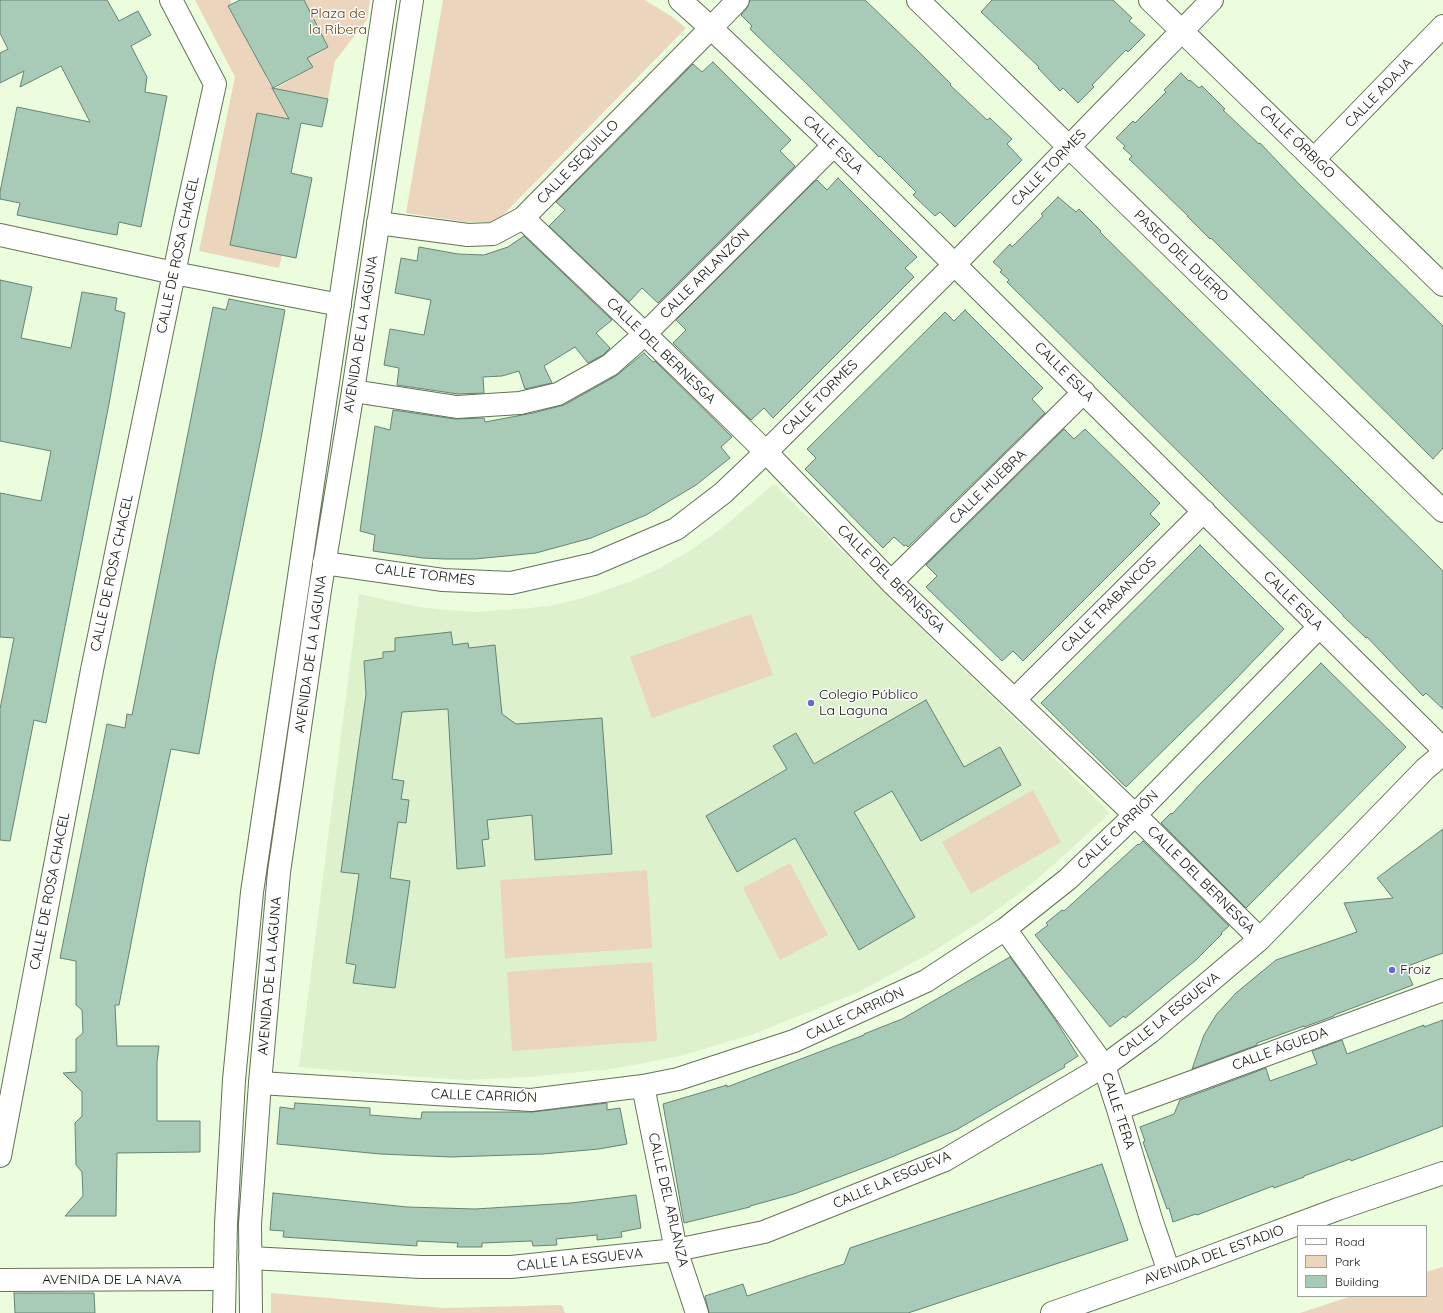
<!DOCTYPE html>
<meta charset="utf-8">
<style>
body{margin:0}
#map{position:relative;width:1443px;height:1313px;overflow:hidden;background:#ebfddd;font-family:Quicksand,sans-serif}
canvas{display:block}
.legend{position:absolute;left:1297px;top:1225px;width:130px;height:72px;box-sizing:border-box;background:#fff;border:1px solid #9fa19d;margin:0;padding:5px 7px;list-style:none;font-size:12px;color:#0e1409}
.legend li{display:flex;align-items:center;gap:8px;height:20px}
.legend b{width:20px;border:1px solid #9fa19d}
</style>
<div id="map">
<canvas width="1443" height="1313"></canvas>
<ul class="legend">
<li><b style="height:5px;background:#fff"></b>Road</li>
<li><b style="height:11px;background:#ebd6bd"></b>Park</li>
<li><b style="height:11px;background:#a8cbb8"></b>Building</li>
</ul>
</div>
<script>
const g = document.querySelector('canvas').getContext('2d');
g.lineJoin = 'round';
function fillPath(path, color) { g.fillStyle = color; g.fill(path, 'evenodd'); }
const poly = rows => new Path2D(rows.map(r => 'M' + r).join(''));
function stroke(path, color, width, dash) { g.strokeStyle = color; g.lineWidth = width; g.lineCap = dash ? 'butt' : 'round'; g.setLineDash(dash || []); g.stroke(path); }
function label(font, color, halo, rows, align = 'center') {
  g.font = font + ' Quicksand,sans-serif'; g.lineWidth = 3; g.setLineDash([]); g.textBaseline = 'middle'; g.strokeStyle = halo; g.fillStyle = color; for (const [text, x, y, turn = 0] of rows) {
    g.save(); g.translate(x, y); g.rotate((+turn || 0) * Math.PI / 180); g.textAlign = isNaN(turn) ? turn : align; if (halo) g.strokeText(text, 0, 0); g.fillText(text, 0, 0); g.restore();
  }
}
fillPath(poly([
 [774,484,1110,813,1058,861,1020,893,986,918,934,951,859,992,751,1035,680,1056,612,1069,527,1077,467,1080,391,1075,299,1067,359,594,419,607,447,610,475,612,530,608,554,605,583,598,632,581,660,568,688,552,721,529]
]), '#ddf1cc');
fillPath(poly([
 [195,0,230,0,232,4,228,7,235,19,262,5,274,28,247,42,254,55,259,53,270,75,266,77,273,90,313,67,307,58,303,0,370,0,367,20,335,61,328,99,295,122,287,119,257,113,231,245,260,251,306,206,299,244,285,241,279,268,199,251,235,77],
 [443,0,645,0,671,16,686,28,500,218,491,222,466,222,406,213],
 [751,614,773,675,652,718,630,657],
 [1033,790,1061,842,971,894,942,842],
 [790,863,828,935,780,960,743,888],
 [647,870,652,948,505,958,500,880],
 [652,962,657,1041,512,1051,507,972],
 [1443,1267,1443,1313,1300,1313,1352,1296,1426,1296,1426,1272],
 [271,1293,444,1308,562,1305,565,1313,271,1313]
]), '#ebd6bd');
const building = poly([
 [0,0,107,0,119,21,138,11,151,35,131,46,147,77,145,92,167,96,141,227,119,222,117,235,90,230,17,215,20,203,0,199,0,192,17,107,90,122,61,66,20,87,24,71,0,83,0,53,8,49,0,33,0,0],
 [240,0,304,0,328,47,307,58,313,67,273,88,228,6,240,0],
 [750,0,865,0,918,51,951,84,950,85,987,120,990,118,1012,139,1007,144,1022,160,955,227,940,212,935,216,913,195,916,192,880,156,879,157,809,86,750,29,752,26,741,15,747,8,750,0],
 [992,0,1113,0,1132,18,1129,21,1145,35,1128,52,1126,50,1092,85,1094,87,1078,103,1063,88,1060,91,1038,68,1039,67,981,12,992,0],
 [713,62,791,140,780,151,795,166,658,303,642,288,629,302,549,226,565,210,556,202,693,64,702,72,713,62],
 [1181,73,1189,81,1190,80,1199,88,1202,86,1225,109,1223,110,1259,144,1260,143,1298,183,1443,326,1443,448,1433,459,1211,238,1210,239,1187,216,1188,216,1129,159,1132,156,1123,148,1125,146,1116,138,1133,121,1135,123,1166,92,1164,90,1181,73],
 [272,88,328,99,322,127,301,123,291,173,312,178,296,258,230,245,257,113,289,119,272,88],
 [838,178,917,257,905,268,914,277,773,418,764,408,751,420,673,343,686,330,676,320,813,183,817,180,827,190,838,178],
 [1058,197,1076,212,1079,209,1101,231,1100,232,1443,571,1443,709,1426,693,1423,696,1367,637,1366,638,1343,616,1343,615,1312,584,1007,282,1009,280,1000,272,1002,270,993,262,1010,244,1012,247,1043,216,1041,214,1058,197],
 [524,236,612,320,596,333,610,348,603,355,588,363,575,347,544,366,552,383,525,389,519,371,502,376,483,377,484,393,458,394,397,385,399,368,384,365,390,329,424,335,431,300,395,293,401,258,417,261,419,247,458,254,484,255,508,247,524,236],
 [0,280,32,287,21,338,71,348,82,292,117,298,115,310,125,313,109,404,46,723,34,720,10,841,0,840,0,709,14,638,0,637,0,493,41,501,51,451,0,441,0,280],
 [229,299,285,310,261,438,215,664,199,754,171,749,146,867,119,1005,115,1005,117,1046,159,1046,157,1062,157,1121,200,1121,200,1152,117,1153,116,1216,65,1216,83,1196,82,1172,76,1165,75,1123,82,1116,82,1092,63,1073,76,1072,76,1039,83,1033,82,1010,76,1005,76,961,60,958,107,724,125,728,127,714,132,715,213,307,226,310,229,299],
 [965,310,1043,388,1032,399,1045,413,908,547,906,545,904,546,894,537,883,548,805,469,816,458,807,449,945,312,954,321,965,310],
 [644,353,653,362,655,361,732,437,721,447,730,458,696,485,646,515,591,538,536,553,475,559,444,559,423,558,373,551,375,535,360,531,375,426,390,430,393,410,455,419,484,418,485,422,533,413,564,405,616,376,644,353],
 [1064,429,1074,439,1085,429,1134,477,1160,503,1150,514,1160,524,1023,661,1013,651,1002,661,926,587,937,576,926,565,1064,429],
 [1200,545,1284,629,1232,683,1126,787,1041,703,1200,545],
 [451,632,453,645,468,643,469,648,495,645,502,714,516,724,602,718,612,854,535,860,532,815,487,820,489,839,482,840,485,866,457,869,448,709,402,712,392,779,404,781,401,799,409,800,406,823,398,822,390,878,410,881,395,988,353,983,356,965,346,963,359,874,341,872,366,694,364,661,383,658,383,652,395,651,395,638,451,632],
 [1321,663,1406,747,1246,908,1161,823,1171,813,1172,814,1202,782,1321,663],
 [926,700,964,767,1000,747,1021,785,921,841,892,791,854,812,915,917,859,950,795,838,737,872,706,816,787,769,773,746,796,733,814,764,926,700],
 [1443,829,1443,953,1405,967,1413,985,1334,1015,1334,1016,1304,1027,1304,1026,1257,1043,1257,1045,1192,1069,1204,1035,1216,1015,1236,993,1276,960,1357,932,1344,903,1393,898,1377,878,1443,829],
 [1143,841,1229,926,1221,933,1222,934,1196,960,1125,1018,1124,1016,1110,1027,1035,935,1048,925,1046,923,1062,910,1064,911,1138,844,1139,845,1143,841],
 [1010,957,1056,1021,1078,1056,1064,1065,1065,1067,956,1130,882,1161,794,1194,750,1206,750,1207,684,1223,663,1104,727,1085,727,1087,864,1035,864,1034,902,1019,1010,957],
 [1443,1020,1443,1126,1351,1161,1350,1159,1304,1176,1304,1177,1274,1188,1273,1186,1197,1215,1196,1214,1173,1222,1169,1208,1167,1209,1143,1142,1145,1141,1140,1127,1174,1114,1180,1100,1266,1068,1270,1081,1317,1064,1312,1051,1342,1040,1347,1054,1424,1025,1424,1027,1443,1020],
 [295,1103,370,1108,370,1115,421,1119,422,1112,532,1112,607,1103,607,1110,620,1108,627,1144,599,1149,543,1154,451,1157,380,1154,277,1144,280,1107,294,1109,295,1103],
 [1102,1164,1128,1240,908,1313,709,1313,705,1296,743,1284,747,1296,844,1264,850,1248,1102,1164],
 [273,1193,407,1207,475,1209,571,1203,636,1195,641,1228,621,1232,622,1237,597,1240,597,1235,556,1239,557,1245,533,1246,532,1241,482,1243,482,1247,457,1247,458,1243,417,1241,417,1246,283,1237,284,1231,270,1230,273,1193],
 [14,1293,94,1293,95,1313,15,1313,14,1293]
]);
fillPath(building, '#a8cbb8');
stroke(building, '#648473', 1);
const pedestrian = poly([
 [918,0,1443,511],
 [711,28,738,0],
 [1104,1066,1118,1109,1151,1219,1169,1272],
 [1118,1109,1443,990],
 [676,1250,697,1313]
]);
const minor = poly([
 [680,0,711,28,834,145,1443,749],
 [1150,0,1443,285],
 [1314,159,1443,26],
 [523,218,645,334,766,452,891,582,1135,815,1260,939],
 [378,223,468,235,493,234,523,218,711,28],
 [0,235,174,273,340,305],
 [353,391,457,407,520,403,558,394,610,365,645,334,834,145],
 [324,563,443,580,511,583,594,564,676,529,723,493,766,452,955,264,1212,0],
 [891,582,1084,392],
 [1015,699,1204,511],
 [1005,929,1104,1066],
 [260,1083,531,1100,643,1086,678,1079,794,1041,926,981,1005,929,1068,879,1135,815,1319,627],
 [643,1086,676,1250],
 [0,1156,92,670,185,220,215,84,171,0],
 [250,1258,421,1267,511,1267,676,1250,764,1232,945,1160,1104,1066,1149,1033,1260,939,1425,769,1443,754],
 [0,1280,224,1279]
]);
const tertiary = poly([
 [224,1313,226,1224,234,1080,252,892,385,0],
 [251,1313,250,1224,260,1083,279,872,320,590,353,391,412,0],
 [1052,1313,1169,1272,1338,1209,1443,1173]
]);
stroke(pedestrian, '#637256', 24);
stroke(minor, '#637256', 24);
stroke(tertiary, '#637256', 24);
stroke(pedestrian, '#fff', 22);
stroke(minor, '#fff', 22);
stroke(tertiary, '#fff', 22);
for (const [x, y, r, color] of [
 [811,703,4,"#6d65df"],
 [1392,970,4,"#6d65df"]
]) { const dot = new Path2D(); dot.arc(x, y, r, 0, 2 * Math.PI); g.fillStyle = color; g.fill(dot); stroke(dot, '#fff', 1.5); }
label('14px', '#653f04', '#fff', [
 ["Plaza de",338,14],
 ["la Ribera",338,30]
]);
label('14px', '#0e1409', '#fff', [
 ["CALLE ADAJA",1379,93,-46],
 ["CALLE ÓRBIGO",1297,142,44],
 ["CALLE ESLA",833,145,44],
 ["CALLE SEQUILLO",578,162,-46],
 ["CALLE TORMES",1049,168,-46],
 ["CALLE DE ROSA CHACEL",178,255,-78],
 ["PASEO DEL DUERO",1181,256,44],
 ["CALLE ARLANZÓN",705,274,-45],
 ["AVENIDA DE LA LAGUNA",361,334,-81],
 ["CALLE DEL BERNESGA",661,351,44],
 ["CALLE ESLA",1064,372,45],
 ["CALLE TORMES",820,398,-45],
 ["CALLE HUEBRA",988,487,-44],
 ["CALLE DE ROSA CHACEL",112,573,-78],
 ["CALLE TORMES",425,575,7],
 ["CALLE DEL BERNESGA",891,579,45],
 ["CALLE ESLA",1293,601,45],
 ["CALLE TRABANCOS",1109,605,-45],
 ["AVENIDA DE LA LAGUNA",311,654,-82],
 ["CALLE CARRIÓN",1118,830,-44],
 ["CALLE DEL BERNESGA",1201,880,45],
 ["CALLE DE ROSA CHACEL",50,891,-79],
 ["AVENIDA DE LA LAGUNA",270,976,-85],
 ["CALLE CARRIÓN",855,1014,-25],
 ["CALLE LA ESGUEVA",1169,1015,-39],
 ["CALLE ÁGUEDA",1280,1049,-20],
 ["CALLE CARRIÓN",484,1096,2],
 ["CALLE TERA",1118,1111,72],
 ["CALLE LA ESGUEVA",892,1180,-23],
 ["CALLE DEL ARLANZA",668,1200,77],
 ["AVENIDA DEL ESTADIO",1214,1255,-20],
 ["CALLE LA ESGUEVA",580,1260,-6],
 ["AVENIDA DE LA NAVA",112,1280]
]);
label('14px', '#0e1409', '#fff', [
 ["Colegio Público",819,695],
 ["La Laguna",819,711],
 ["Froiz",1400,970]
], 'left');
</script>
